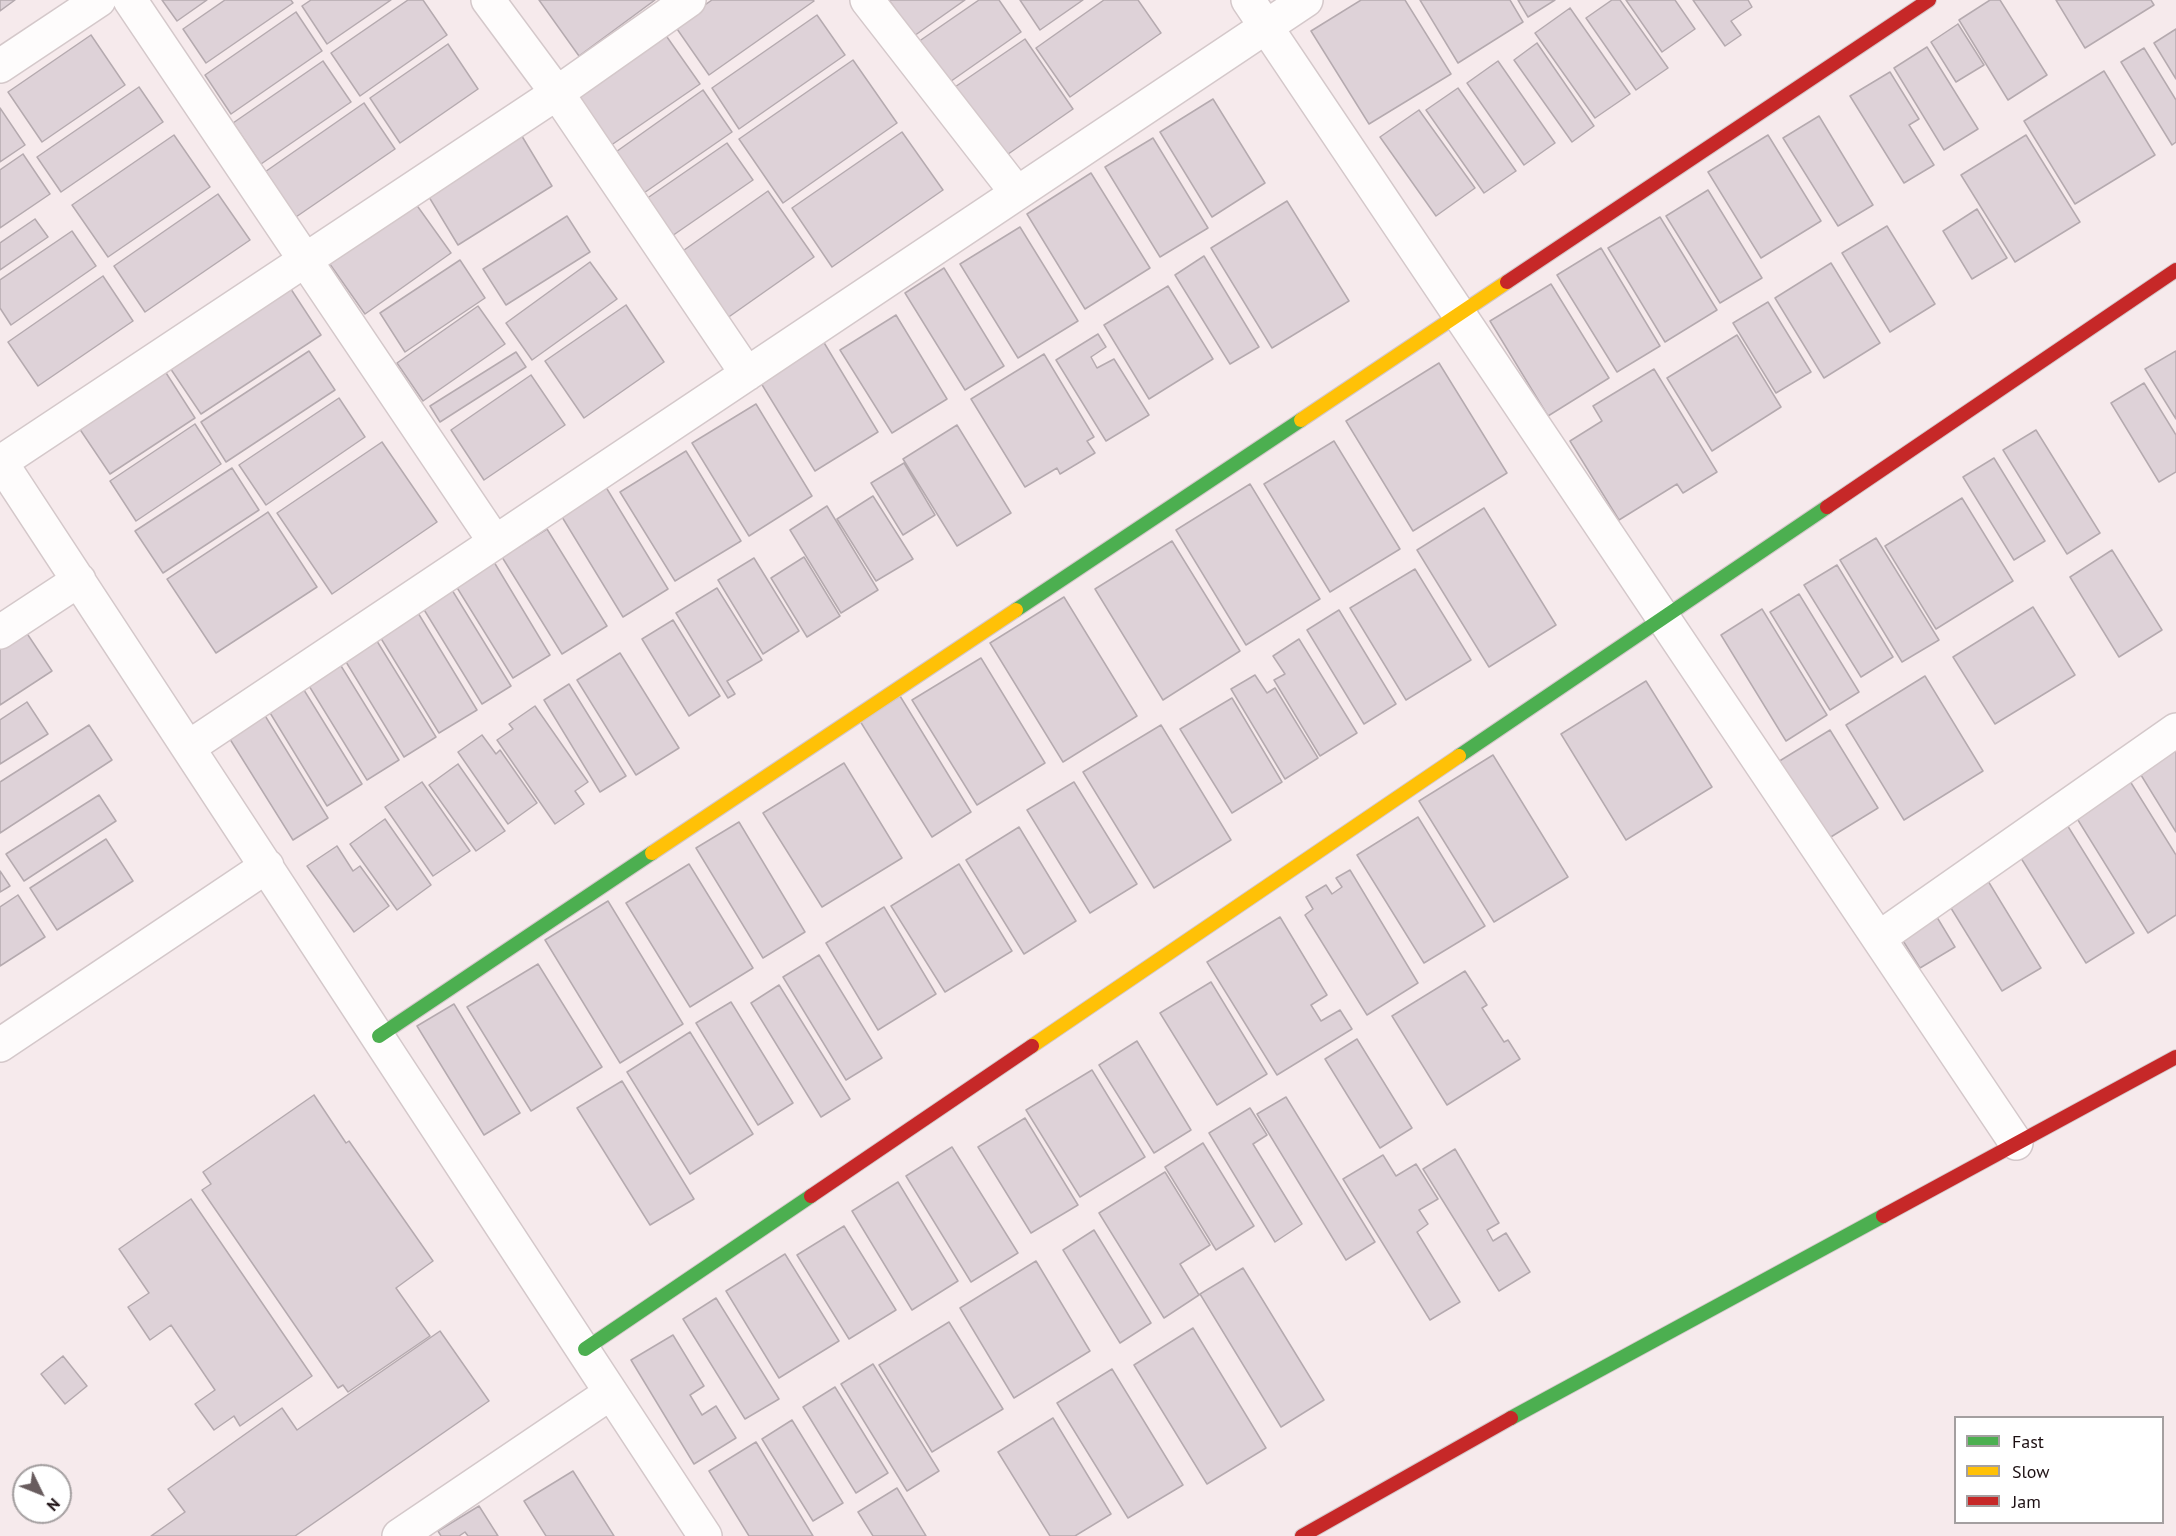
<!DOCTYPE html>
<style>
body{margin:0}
#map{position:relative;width:2176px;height:1536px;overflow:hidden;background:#f6eaec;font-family:"PT Sans",sans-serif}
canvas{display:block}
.legend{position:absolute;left:1954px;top:1416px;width:210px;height:108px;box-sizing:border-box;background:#fff;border:2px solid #a49fa0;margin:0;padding:8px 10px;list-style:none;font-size:18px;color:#1c0f12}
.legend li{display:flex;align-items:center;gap:12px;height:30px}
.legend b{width:30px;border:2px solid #a49fa0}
.north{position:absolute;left:12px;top:1464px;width:60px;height:60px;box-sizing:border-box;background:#fff;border:2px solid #a49fa0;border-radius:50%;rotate:133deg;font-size:16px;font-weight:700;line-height:24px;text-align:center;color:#1c0f12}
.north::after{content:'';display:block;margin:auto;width:21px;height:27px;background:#685c5e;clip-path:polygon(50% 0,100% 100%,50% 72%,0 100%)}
</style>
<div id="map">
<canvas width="2176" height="1536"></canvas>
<ul class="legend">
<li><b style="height:8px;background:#4caf50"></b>Fast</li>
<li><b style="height:8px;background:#ffc107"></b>Slow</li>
<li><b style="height:8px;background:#c62828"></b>Jam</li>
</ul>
<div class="north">N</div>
</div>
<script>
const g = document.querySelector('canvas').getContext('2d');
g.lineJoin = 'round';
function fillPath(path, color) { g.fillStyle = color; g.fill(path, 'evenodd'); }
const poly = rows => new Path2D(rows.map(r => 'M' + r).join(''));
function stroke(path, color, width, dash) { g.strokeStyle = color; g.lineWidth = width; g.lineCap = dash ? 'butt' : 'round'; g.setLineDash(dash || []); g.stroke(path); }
const building = poly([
 [0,0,15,0,0,11,0,0],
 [162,0,207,0,177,21,162,0],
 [225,0,291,0,293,3,206,63,183,29,225,0],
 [311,0,391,0,327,44,302,6,311,0],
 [408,0,423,0,447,35,360,96,331,53,408,0],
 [539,0,655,0,579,56,539,0],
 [712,0,813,0,814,1,709,75,675,26,712,0],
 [889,0,965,0,914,36,889,0],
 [979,0,999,0,1021,32,947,84,918,42,979,0],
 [1020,0,1083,0,1040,30,1020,0],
 [1104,0,1138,0,1161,33,1070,97,1036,48,1104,0],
 [1361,0,1405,0,1451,74,1369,124,1311,31,1361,0],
 [1420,0,1510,0,1523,22,1458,63,1420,0],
 [1518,0,1555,0,1528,17,1518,0],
 [1612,0,1620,0,1668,68,1636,90,1586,18,1612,0],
 [1626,0,1675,0,1695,29,1662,52,1626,0],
 [1693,0,1748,0,1752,7,1731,21,1741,35,1725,46,1693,0],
 [1990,0,2000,0,2047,75,2008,100,1959,20,1990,0],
 [2056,0,2151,0,2154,5,2085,48,2056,0],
 [1570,8,1630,94,1595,118,1535,33,1570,8],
 [296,12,322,51,231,114,205,75,296,12],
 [817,15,845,55,739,129,712,88,817,15],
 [1958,24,1984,65,1956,82,1931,42,1958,24],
 [660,27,700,84,607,148,568,92,660,27],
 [2176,29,2176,79,2154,43,2176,29],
 [91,35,125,85,42,142,8,92,91,35],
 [1025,39,1073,109,1001,159,952,89,1025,39],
 [1537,43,1594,126,1572,142,1514,60,1537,43],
 [448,44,478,89,400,143,370,98,448,44],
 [1927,47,1978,129,1944,150,1894,68,1927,47],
 [2144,48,2176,100,2176,142,2172,145,2121,62,2144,48],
 [853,60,897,123,783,203,739,139,853,60],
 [323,61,351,102,261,164,233,123,323,61],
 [1498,61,1555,143,1524,165,1467,83,1498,61],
 [2104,71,2155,155,2075,204,2024,121,2104,71],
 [1890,72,1919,119,1909,125,1934,165,1904,183,1850,96,1890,72],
 [139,87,163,122,61,192,37,157,139,87],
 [1458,88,1516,171,1484,193,1426,110,1458,88],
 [703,90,732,132,641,195,613,154,703,90],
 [1213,99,1265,183,1212,217,1160,132,1213,99],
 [364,103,395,149,293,219,262,174,364,103],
 [0,108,25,145,0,162,0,108],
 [1419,110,1475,188,1436,216,1380,137,1419,110],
 [1819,116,1873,205,1838,226,1783,138,1819,116],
 [517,128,552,186,458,245,423,187,517,128],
 [902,132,943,190,832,267,792,208,902,132],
 [174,135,210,187,108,257,72,205,174,135],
 [1768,135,1821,221,1761,258,1708,172,1768,135],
 [2026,135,2080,222,2015,262,1961,175,2026,135],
 [1153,138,1208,228,1160,257,1105,167,1153,138],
 [727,143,753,180,672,236,646,199,727,143],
 [23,154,50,194,0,228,0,170,23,154],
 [1091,173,1150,268,1085,309,1027,214,1091,173],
 [1708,190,1762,278,1720,303,1666,216,1708,190],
 [768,191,814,257,723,321,677,255,768,191],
 [218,194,250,240,145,312,114,266,218,194],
 [413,200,451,253,365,314,327,260,413,200],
 [1287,201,1349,301,1272,348,1211,248,1287,201],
 [1977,209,2007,258,1972,279,1943,231,1977,209],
 [567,216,590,252,506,305,483,269,567,216],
 [1660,217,1717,310,1665,342,1608,248,1660,217],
 [35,219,48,237,0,270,0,243,35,219],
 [1887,226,1935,304,1890,332,1842,253,1887,226],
 [1020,227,1078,321,1018,358,960,264,1020,227],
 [72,231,96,266,11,325,0,308,0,280,72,231],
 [1601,248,1660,346,1617,372,1557,275,1601,248],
 [1204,256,1259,347,1230,364,1175,275,1204,256],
 [460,260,485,298,405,352,380,313,460,260],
 [590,262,617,299,532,360,506,323,590,262],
 [1831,263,1880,343,1824,378,1775,298,1831,263],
 [944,268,1004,366,965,390,905,293,944,268],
 [103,276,133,321,38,386,8,342,103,276],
 [285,280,321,335,201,414,164,359,285,280],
 [1551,284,1609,378,1548,416,1490,321,1551,284],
 [1168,286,1213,359,1149,399,1104,325,1168,286],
 [1768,302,1811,372,1776,393,1733,323,1768,302],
 [626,305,664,362,584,418,545,361,626,305],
 [478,306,505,344,423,401,397,363,478,306],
 [896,315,947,399,892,433,840,350,896,315],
 [1098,334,1106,347,1091,357,1097,368,1114,359,1149,415,1106,441,1056,360,1098,334],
 [1737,335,1781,407,1712,451,1667,378,1737,335],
 [820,336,878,432,815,471,756,375,820,336],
 [309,351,335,390,226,462,201,422,309,351],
 [2176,351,2176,419,2145,369,2176,351],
 [516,352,526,367,440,422,430,406,516,352],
 [1044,354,1094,437,1087,441,1095,453,1060,474,1057,468,1025,487,971,399,1044,354],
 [1439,363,1507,473,1413,531,1346,421,1439,363],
 [161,365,195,418,110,474,75,422,161,365],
 [1654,369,1717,472,1683,493,1677,484,1619,520,1570,441,1602,421,1593,406,1654,369],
 [531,375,565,425,484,480,451,430,531,375],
 [2144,383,2176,435,2176,472,2159,482,2111,403,2144,383],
 [339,398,365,437,266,505,239,465,339,398],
 [756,404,812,496,749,536,692,443,756,404],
 [195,424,221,464,136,521,110,481,195,424],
 [957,425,1011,513,957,546,903,459,957,425],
 [2036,430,2100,533,2067,554,2003,450,2036,430],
 [1334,441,1400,549,1330,592,1264,484,1334,441],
 [382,442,437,522,332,594,277,513,382,442],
 [686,451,741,541,675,581,620,492,686,451],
 [1994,458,2045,541,2014,560,1963,477,1994,458],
 [904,463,935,515,903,535,871,483,904,463],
 [232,468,259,510,163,573,135,531,232,468],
 [604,484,668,589,623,617,559,512,604,484],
 [1250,484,1320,599,1246,645,1176,530,1250,484],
 [873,496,913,559,876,581,837,519,873,496],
 [1962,498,2013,581,1936,629,1885,546,1962,498],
 [827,506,878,590,841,613,790,530,827,506],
 [1484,508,1556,625,1489,667,1417,550,1484,508],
 [268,512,317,587,216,653,167,579,268,512],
 [547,529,607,626,562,654,502,557,547,529],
 [1876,538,1939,640,1902,662,1840,560,1876,538],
 [1172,541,1240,651,1163,700,1095,589,1172,541],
 [2112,550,2162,630,2119,657,2070,577,2112,550],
 [804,557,840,616,807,637,771,578,804,557],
 [754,558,799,631,763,654,718,580,754,558],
 [494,562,550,655,513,678,456,586,494,562],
 [1837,565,1893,657,1861,677,1804,585,1837,565],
 [1415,569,1471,660,1406,700,1350,608,1415,569],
 [717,588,762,660,727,681,735,694,728,698,676,613,717,588],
 [452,590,511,686,482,704,423,608,452,590],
 [1799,594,1859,692,1830,710,1770,612,1799,594],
 [1064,597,1137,716,1063,762,990,643,1064,597],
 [412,603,477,710,439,733,374,627,412,603],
 [2033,607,2075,675,1995,724,1953,657,2033,607],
 [1762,609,1827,715,1786,741,1721,635,1762,609],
 [1339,610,1396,704,1364,724,1307,630,1339,610],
 [673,620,720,696,689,716,642,639,673,620],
 [26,632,52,671,0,705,0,648,26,632],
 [372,633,436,737,404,757,340,652,372,633],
 [1299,639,1357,733,1320,756,1274,680,1285,674,1273,656,1299,639],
 [620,653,679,748,636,775,577,680,620,653],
 [981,658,1045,763,977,805,912,700,981,658],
 [338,661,399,760,367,780,306,681,338,661],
 [1255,675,1267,693,1275,688,1318,758,1285,779,1231,689,1255,675],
 [1925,676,1983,771,1904,820,1846,725,1925,676],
 [1646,681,1712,787,1626,840,1561,734,1646,681],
 [299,682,362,784,327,806,264,703,299,682],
 [569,684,626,776,600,792,544,700,569,684],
 [900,696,971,812,932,837,860,721,900,696],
 [1232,698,1282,782,1232,813,1180,729,1232,698],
 [27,702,48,734,0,764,0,720,27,702],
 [535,706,588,782,575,791,584,804,555,824,497,740,513,729,509,724,535,706],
 [264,714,328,818,293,840,228,736,264,714],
 [89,725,112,760,0,833,0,782,89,725],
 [1161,725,1231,840,1154,888,1083,772,1161,725],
 [1830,730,1878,808,1821,843,1773,765,1830,730],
 [482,735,496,754,500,750,537,803,508,824,458,752,482,735],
 [2176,735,2176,832,2133,762,2176,735],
 [1493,755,1568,877,1494,922,1419,801,1493,755],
 [844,763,902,858,822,907,763,813,844,763],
 [458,764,505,831,476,851,429,785,458,764],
 [2128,778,2176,855,2176,915,2148,933,2073,812,2128,778],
 [422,782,470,851,433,876,385,807,422,782],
 [1074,782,1137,884,1090,913,1027,810,1074,782],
 [99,795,116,821,24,881,6,854,99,795],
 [1418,817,1485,926,1424,963,1357,855,1418,817],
 [385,819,431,885,397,910,350,844,385,819],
 [2064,820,2134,933,2086,963,2016,850,2064,820],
 [739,822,805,932,763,958,696,848,739,822],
 [1019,827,1076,921,1024,954,966,860,1019,827],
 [106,839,133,881,57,930,30,888,106,839],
 [337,846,353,871,360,866,389,906,354,932,307,866,337,846],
 [689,864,753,968,690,1007,626,903,689,864],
 [959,864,1012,951,945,992,891,906,959,864],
 [1350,870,1418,983,1367,1015,1305,915,1313,909,1306,897,1326,885,1332,894,1342,887,1336,878,1350,870],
 [0,871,10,886,0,892,0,871],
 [1985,876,2041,968,2002,991,1946,900,1985,876],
 [18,895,45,937,0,966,0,907,18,895],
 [608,901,683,1024,620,1063,545,940,608,901],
 [884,907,936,994,878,1030,826,943,884,907],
 [1932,909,1955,947,1920,968,1897,931,1932,909],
 [1280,917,1327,995,1311,1005,1321,1021,1340,1010,1352,1029,1277,1075,1207,962,1280,917],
 [819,955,882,1058,846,1080,783,977,819,955],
 [538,964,602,1067,531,1111,467,1007,538,964],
 [1465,971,1487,1005,1482,1008,1504,1042,1508,1040,1520,1059,1447,1105,1392,1016,1465,971],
 [1211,982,1267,1074,1217,1105,1160,1013,1211,982],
 [779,985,850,1099,821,1117,751,1003,779,985],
 [731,1002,793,1103,758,1125,696,1023,731,1002],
 [454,1004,520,1113,484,1135,417,1026,454,1004],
 [690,1032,753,1134,690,1174,627,1072,690,1032],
 [1357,1039,1412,1128,1380,1148,1325,1059,1357,1039],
 [1137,1041,1191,1130,1154,1153,1099,1065,1137,1041],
 [1092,1070,1145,1157,1080,1197,1026,1110,1092,1070],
 [622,1081,694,1199,650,1225,577,1108,622,1081],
 [314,1095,346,1143,349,1141,433,1261,396,1288,430,1336,348,1392,343,1385,338,1388,202,1190,211,1184,203,1172,314,1095],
 [1286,1097,1375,1242,1346,1260,1257,1114,1286,1097],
 [1250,1108,1267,1135,1253,1144,1302,1224,1275,1242,1209,1133,1250,1108],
 [1025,1118,1078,1205,1031,1233,978,1147,1025,1118],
 [1203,1143,1254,1226,1216,1250,1165,1167,1203,1143],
 [952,1147,1018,1253,971,1282,906,1176,952,1147],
 [1455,1149,1499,1223,1487,1230,1493,1241,1506,1233,1530,1272,1499,1291,1423,1169,1455,1149],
 [1383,1155,1396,1176,1416,1164,1438,1199,1419,1210,1428,1224,1417,1232,1460,1302,1430,1320,1343,1179,1383,1155],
 [1165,1172,1210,1245,1180,1264,1199,1295,1164,1318,1099,1213,1165,1172],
 [898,1182,958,1281,912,1310,852,1211,898,1182],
 [191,1199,312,1376,240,1426,234,1416,214,1430,195,1404,215,1390,171,1325,150,1340,128,1307,149,1293,119,1249,191,1199],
 [844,1226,896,1310,849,1339,797,1255,844,1226],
 [1094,1230,1151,1323,1120,1343,1063,1250,1094,1230],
 [785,1254,839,1341,779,1378,726,1291,785,1254],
 [1036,1261,1090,1351,1014,1398,960,1308,1036,1261],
 [1243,1268,1324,1400,1281,1427,1200,1294,1243,1268],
 [716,1298,779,1399,745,1419,683,1319,716,1298],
 [949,1322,1003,1409,932,1452,879,1365,949,1322],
 [1193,1328,1266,1448,1207,1484,1134,1365,1193,1328],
 [440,1331,489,1401,295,1536,151,1536,185,1512,168,1489,282,1408,297,1430,440,1331],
 [673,1335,704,1386,690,1395,702,1415,716,1406,736,1438,694,1464,631,1360,673,1335],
 [63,1356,87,1386,65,1404,41,1374,63,1356],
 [873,1364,939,1471,907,1491,841,1384,873,1364],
 [1112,1369,1183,1485,1128,1518,1057,1403,1112,1369],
 [835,1387,888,1473,856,1493,803,1407,835,1387],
 [1053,1418,1111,1514,1075,1536,1050,1536,998,1452,1053,1418],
 [792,1420,843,1503,813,1521,762,1439,792,1420],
 [756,1442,813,1536,749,1536,709,1471,756,1442],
 [573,1471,614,1536,546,1536,524,1501,573,1471],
 [897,1488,926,1536,873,1536,858,1512,897,1488],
 [479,1506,498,1536,468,1536,465,1532,459,1536,441,1536,438,1531,479,1506]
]);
fillPath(building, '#ded2d8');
stroke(building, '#b5aaaf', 1.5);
const street = poly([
 [130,0,495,542],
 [488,0,557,93,747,374],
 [867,0,1017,193],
 [1248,0,2016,1143],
 [0,66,99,0],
 [0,461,705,1536],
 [1,462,557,93,689,0],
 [0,632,79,580],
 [189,747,1306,0],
 [1879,938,2176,730],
 [0,1045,267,866],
 [399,1536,609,1394]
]);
const fast = poly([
 [1016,610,1301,420],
 [1459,756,1827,507],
 [379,1036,652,853],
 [585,1349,811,1196],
 [1511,1418,1883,1216]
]);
const slow = poly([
 [1301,420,1507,282],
 [652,853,1016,610],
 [1032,1046,1459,756]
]);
const jam = poly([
 [1507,282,1929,0],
 [1827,507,2176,270],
 [811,1196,1032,1046],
 [1883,1216,2176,1057],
 [1302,1536,1511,1418]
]);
stroke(street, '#d4c8ca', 36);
stroke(fast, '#d4c8ca', 16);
stroke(slow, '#d4c8ca', 16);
stroke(jam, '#d4c8ca', 16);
stroke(street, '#fefcfc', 33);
stroke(fast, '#4caf50', 14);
stroke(slow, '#ffc107', 14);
stroke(jam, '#c62828', 14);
</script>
